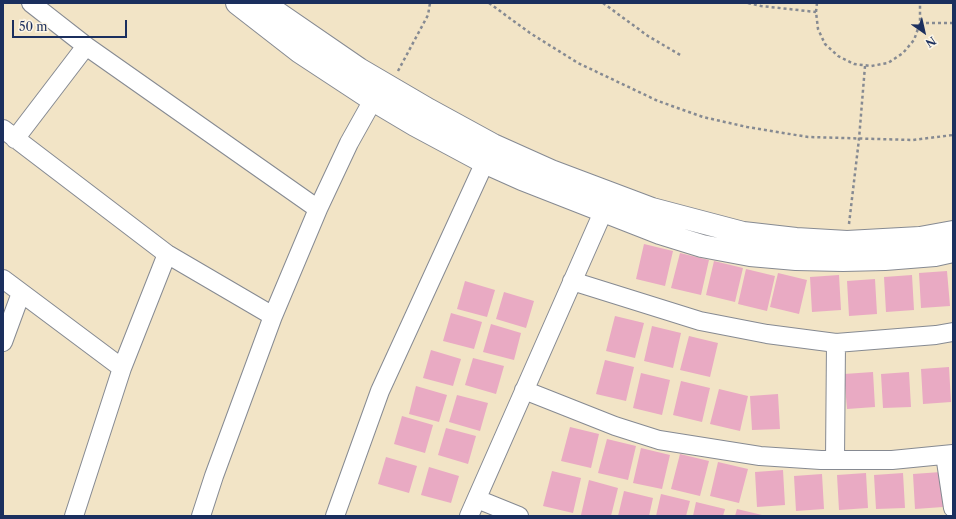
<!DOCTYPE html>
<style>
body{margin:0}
#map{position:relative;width:956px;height:519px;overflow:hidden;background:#f2e4c6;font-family:"Libre Caslon Text",serif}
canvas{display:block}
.frame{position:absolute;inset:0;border:4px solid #1b2f5e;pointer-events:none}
.north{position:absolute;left:904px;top:12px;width:40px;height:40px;-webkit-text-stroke:3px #fcf5e5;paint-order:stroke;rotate:146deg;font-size:11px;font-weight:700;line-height:16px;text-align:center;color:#1b2f5e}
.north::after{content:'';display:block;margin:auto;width:14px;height:18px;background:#1b2f5e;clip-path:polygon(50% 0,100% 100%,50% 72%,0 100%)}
.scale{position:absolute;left:12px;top:20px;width:115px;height:18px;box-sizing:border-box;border:2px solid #1b2f5e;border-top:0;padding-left:5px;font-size:12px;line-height:14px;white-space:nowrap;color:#1b2f5e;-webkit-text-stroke:3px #fcf5e5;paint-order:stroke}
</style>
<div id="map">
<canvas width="956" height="519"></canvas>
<div class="frame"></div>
<div class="north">N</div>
<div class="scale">50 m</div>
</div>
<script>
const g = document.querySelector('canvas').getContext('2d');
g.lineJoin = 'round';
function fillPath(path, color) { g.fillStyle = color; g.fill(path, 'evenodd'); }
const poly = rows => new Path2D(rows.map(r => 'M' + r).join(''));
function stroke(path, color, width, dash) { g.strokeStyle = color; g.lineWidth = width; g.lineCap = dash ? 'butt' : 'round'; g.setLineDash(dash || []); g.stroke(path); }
fillPath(poly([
 [644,244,673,251,665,286,636,279],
 [680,253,709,260,701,295,671,288],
 [714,261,743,268,735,302,706,295],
 [746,269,775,276,767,311,738,304],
 [947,271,950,306,921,308,919,273],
 [778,273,807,280,799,314,770,307],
 [839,275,841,310,812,312,810,277],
 [912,275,914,310,886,312,884,277],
 [875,279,877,314,849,316,847,281],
 [465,281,495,290,487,317,457,309],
 [504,292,534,301,526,328,496,319],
 [451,313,482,322,474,349,443,341],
 [615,316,644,323,635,358,606,351],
 [491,324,521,333,514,360,483,352],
 [652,326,681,333,673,368,644,361],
 [689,336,718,343,710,377,680,370],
 [431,350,461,359,453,386,423,378],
 [473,358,504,366,496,394,465,385],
 [605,360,634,367,626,401,596,394],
 [949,367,951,402,923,404,921,369],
 [873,372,875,407,847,409,844,374],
 [909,372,911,407,883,408,881,374],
 [641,373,670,380,662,415,633,408],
 [681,381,710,388,702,422,673,415],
 [416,386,447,395,439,422,409,414],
 [719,389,748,396,740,431,710,424],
 [778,394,780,429,752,430,750,396],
 [457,395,488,403,480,431,449,422],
 [402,416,433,425,425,453,394,444],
 [570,427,599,434,591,468,561,461],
 [446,428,476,436,468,464,438,455],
 [607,439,636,446,628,480,598,473],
 [641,448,670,455,662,489,633,483],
 [680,454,709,461,700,496,671,489],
 [386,457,417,466,409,493,378,484],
 [718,462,748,469,739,503,710,496],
 [429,467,459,476,451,503,421,495],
 [783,470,785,505,757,507,755,472],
 [552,471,581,478,573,513,543,506],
 [941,472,943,507,915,509,913,474],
 [866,473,868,508,839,510,837,475],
 [903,473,905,508,876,509,874,475],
 [822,474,824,509,796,511,794,476],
 [589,480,618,488,611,516,581,515],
 [624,491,653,498,649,516,618,516],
 [661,494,690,501,686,516,656,516],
 [696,502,725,509,723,516,693,516],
 [737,509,762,515,761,516,735,516]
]), '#e9aac3');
const minor = poly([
 [31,3,86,46,318,209],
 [3,129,167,254,273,316],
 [15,139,86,46],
 [3,279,122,368],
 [572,281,700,321,767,334,836,343,936,335,953,332],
 [3,342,21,293],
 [524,390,615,426,659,440,760,456,821,460,892,460,953,454],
 [945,455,953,508],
 [835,460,836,343],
 [477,499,519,516],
 [74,516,122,368,167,254],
 [201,516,214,476,273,316,318,209,349,143,373,100],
 [335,516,380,391,490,151],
 [469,516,603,212]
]);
const tertiary = poly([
 [237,3,300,52,373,100,415,125,484,162,522,179,660,233,702,246,750,255,796,259,843,260,885,259,935,255,953,251],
 [263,3,359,69,429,110,493,145,551,171,652,209,743,233,796,239,847,242,920,238,953,232]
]);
stroke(minor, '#868a92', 20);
stroke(tertiary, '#868a92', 24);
stroke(poly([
 [489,3,530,33,578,63,658,101,703,117,747,127,808,137,913,140,953,135],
 [603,3,648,36,682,56],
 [748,3,761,6,816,12],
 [817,3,816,12,818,29,825,44,838,56,854,64,871,66,888,63,903,53,914,40,920,23,920,3],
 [920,23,953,23],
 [398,71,428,15,430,3],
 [849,224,859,139,865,66]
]), '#868a92', 2.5, [3, 3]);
stroke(minor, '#fff', 18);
stroke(tertiary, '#fff', 22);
</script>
